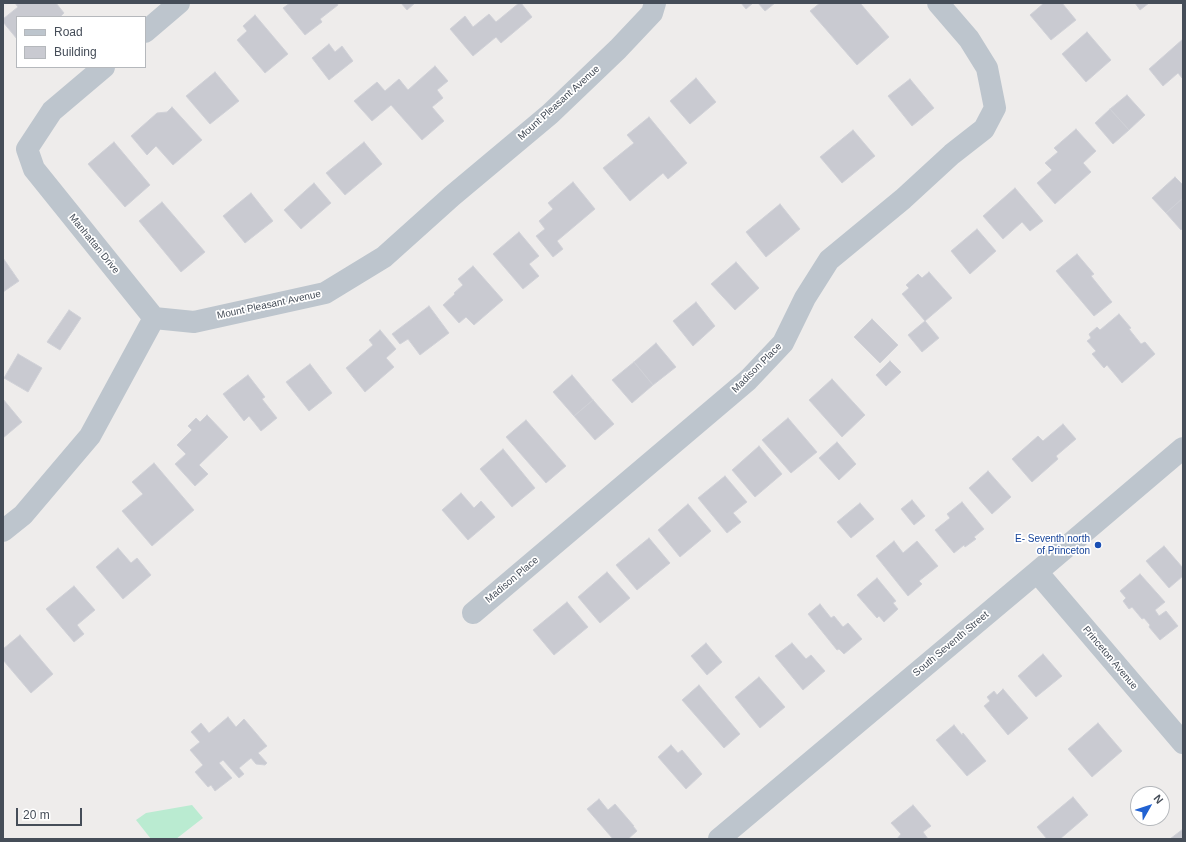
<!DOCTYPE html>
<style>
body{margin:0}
#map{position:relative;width:1186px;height:842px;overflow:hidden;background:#eeeceb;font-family:Helvetica,sans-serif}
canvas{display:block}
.frame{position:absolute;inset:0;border:4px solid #454d58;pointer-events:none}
.legend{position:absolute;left:16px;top:16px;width:130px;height:52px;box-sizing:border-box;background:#fff;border:1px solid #b5b8bc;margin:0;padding:5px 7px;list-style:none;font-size:12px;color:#454d58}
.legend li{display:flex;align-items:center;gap:8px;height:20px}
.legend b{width:20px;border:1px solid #b5b8bc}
.north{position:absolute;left:1130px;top:786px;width:40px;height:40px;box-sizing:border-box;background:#fff;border:1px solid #b5b8bc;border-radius:50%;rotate:51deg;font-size:11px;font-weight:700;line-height:16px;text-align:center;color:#454d58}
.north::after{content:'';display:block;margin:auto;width:14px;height:18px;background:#2262d2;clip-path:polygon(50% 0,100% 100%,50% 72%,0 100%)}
.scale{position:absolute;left:16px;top:808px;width:66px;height:18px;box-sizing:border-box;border:2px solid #454d58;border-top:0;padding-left:5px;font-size:12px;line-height:14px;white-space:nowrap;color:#454d58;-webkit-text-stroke:3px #fff;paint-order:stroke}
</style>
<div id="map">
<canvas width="1186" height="842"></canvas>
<div class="frame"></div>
<ul class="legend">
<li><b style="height:5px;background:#bdc5cd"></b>Road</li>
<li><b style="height:11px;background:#c9cad1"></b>Building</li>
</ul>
<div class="north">N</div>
<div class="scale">20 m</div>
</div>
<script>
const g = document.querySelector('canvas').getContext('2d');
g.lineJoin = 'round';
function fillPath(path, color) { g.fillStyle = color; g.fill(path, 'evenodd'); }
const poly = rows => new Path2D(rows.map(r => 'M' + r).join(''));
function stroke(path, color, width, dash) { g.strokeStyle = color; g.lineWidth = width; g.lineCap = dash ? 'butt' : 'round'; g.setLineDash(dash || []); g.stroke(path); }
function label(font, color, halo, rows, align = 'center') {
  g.font = font + ' Helvetica,sans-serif'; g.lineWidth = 3.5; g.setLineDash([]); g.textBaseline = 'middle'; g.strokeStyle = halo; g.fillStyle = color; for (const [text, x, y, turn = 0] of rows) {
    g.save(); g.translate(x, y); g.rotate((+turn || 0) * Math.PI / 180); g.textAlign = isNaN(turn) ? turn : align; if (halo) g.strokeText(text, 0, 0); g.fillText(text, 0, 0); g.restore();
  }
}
fillPath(poly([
 [192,805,203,818,176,839,151,839,136,820,146,813]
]), '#baebd1');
const building = poly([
 [15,3,56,3,64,13,60,17,17,17,17,39,3,22,3,19,18,7,15,3],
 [290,3,337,3,338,5,320,19,322,22,305,35,283,8,290,3],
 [401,3,415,3,407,10,401,3],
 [519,3,521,3,532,17,501,43,496,37,473,56,450,29,465,16,473,27,489,14,496,22,519,3],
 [741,3,753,3,746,9,741,3],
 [758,3,775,3,765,11,758,3],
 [820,3,860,3,889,37,857,65,810,11,820,3],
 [1044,3,1062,3,1076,20,1051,40,1030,15,1044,3],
 [1135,3,1149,3,1140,10,1135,3],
 [255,15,288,54,265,73,237,40,247,31,243,26,255,15],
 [1087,32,1111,60,1086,82,1062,54,1087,32],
 [1183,39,1183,77,1182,78,1178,73,1163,86,1149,69,1183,39],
 [329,44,335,52,342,46,353,61,329,80,312,58,329,44],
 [435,66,448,81,437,90,443,98,432,107,444,121,422,140,391,105,372,121,354,101,377,82,385,91,399,79,408,90,435,66],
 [215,72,239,101,210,124,186,96,215,72],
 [696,78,716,102,690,124,670,101,696,78],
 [910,79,934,108,912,126,888,96,910,79],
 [1127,95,1145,115,1129,130,1110,109,1127,95],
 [172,107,202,140,173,165,156,146,147,155,131,136,157,113,167,112,172,107],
 [1110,109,1129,130,1113,144,1095,123,1110,109],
 [649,117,687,163,668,179,663,173,630,201,603,168,634,143,627,135,649,117],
 [1076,129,1096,151,1083,163,1091,172,1055,204,1037,183,1052,170,1045,163,1058,152,1054,148,1076,129],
 [853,130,875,156,842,183,820,157,853,130],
 [114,142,150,185,125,207,88,164,114,142],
 [364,142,382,164,345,195,326,173,364,142],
 [1175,177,1183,185,1183,198,1166,213,1152,198,1175,177],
 [573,182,595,209,557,241,563,249,553,257,536,236,545,229,539,221,553,209,548,203,573,182],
 [314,183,331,203,301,229,284,210,314,183],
 [1015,188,1043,221,1030,231,1022,222,1003,239,983,216,1015,188],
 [251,193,273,221,245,243,223,216,251,193],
 [1183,198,1183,228,1181,230,1166,213,1183,198],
 [162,202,205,252,181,272,139,221,162,202],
 [780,204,800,229,766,257,746,232,780,204],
 [977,229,996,251,970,274,951,251,977,229],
 [519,232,539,256,529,264,539,276,523,289,493,254,519,232],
 [1077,254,1094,274,1091,276,1112,302,1094,316,1056,271,1077,254],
 [3,258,19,281,3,292,3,258],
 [736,262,759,288,735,310,711,284,736,262],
 [473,266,503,300,474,325,466,317,459,323,443,305,455,294,454,293,463,285,458,279,473,266],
 [929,272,952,298,925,321,902,294,909,288,906,285,918,274,922,278,929,272],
 [696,302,715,326,693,346,673,321,696,302],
 [429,306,449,333,420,355,408,339,400,344,392,334,429,306],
 [69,310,81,318,60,350,47,342,69,310],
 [1119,314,1131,328,1129,329,1141,344,1145,342,1155,354,1122,383,1107,365,1104,368,1092,354,1096,351,1087,341,1091,338,1089,334,1097,327,1100,330,1119,314],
 [872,319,898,345,880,363,854,337,872,319],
 [925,321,939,338,922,352,908,335,925,321],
 [380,330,396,349,386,358,394,367,365,392,346,368,373,345,369,340,380,330],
 [656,343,676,367,653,385,634,362,656,343],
 [18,354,42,368,28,392,4,378,18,354],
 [890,361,901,372,886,386,876,375,890,361],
 [634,362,653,385,632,403,612,380,634,362],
 [310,364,332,393,309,411,286,382,310,364],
 [248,375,265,397,262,399,277,418,261,431,249,416,244,421,223,394,248,375],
 [572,375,593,400,574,416,553,392,572,375],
 [832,379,865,415,842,437,809,400,832,379],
 [3,399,22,422,3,438,3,399],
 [593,400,614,424,595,440,574,416,593,400],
 [207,415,228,437,199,465,208,474,195,486,175,464,186,454,177,445,192,430,188,426,196,418,200,422,207,415],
 [788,418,817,452,791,473,762,440,788,418],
 [526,420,566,466,546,483,506,437,526,420],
 [1063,424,1076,439,1056,456,1058,459,1032,482,1012,459,1038,436,1043,441,1063,424],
 [837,442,856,464,839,480,819,458,837,442],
 [759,446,782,474,755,497,732,470,759,446],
 [503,449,535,488,512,507,480,469,503,449],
 [154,463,194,510,152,546,122,511,143,494,132,482,154,463],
 [988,471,1011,497,992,514,969,488,988,471],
 [725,476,747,502,733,513,741,522,727,533,698,498,725,476],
 [461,493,474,508,481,501,495,517,468,540,442,510,461,493],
 [912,500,925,516,914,525,901,509,912,500],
 [962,502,984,529,974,537,976,539,965,547,964,545,954,553,935,530,950,518,947,514,962,502],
 [860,503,874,519,851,538,837,522,860,503],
 [688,504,711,531,680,557,658,530,688,504],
 [649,538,670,563,637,590,616,565,649,538],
 [894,541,903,553,917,541,938,566,919,581,922,584,908,596,876,556,894,541],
 [1164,546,1183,568,1183,576,1169,588,1146,561,1164,546],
 [118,548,131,563,137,558,151,575,123,599,96,567,118,548],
 [607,572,630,598,600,623,578,597,607,572],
 [1140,574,1165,602,1155,610,1159,616,1166,611,1178,626,1160,640,1149,627,1150,625,1144,618,1142,619,1132,607,1129,609,1123,601,1126,598,1120,591,1140,574],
 [877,578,896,601,893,603,898,609,884,622,879,616,877,618,857,595,877,578],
 [74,586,95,610,77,625,84,634,74,642,46,609,74,586],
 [567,602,588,627,554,655,533,630,567,602],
 [820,604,831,618,834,616,843,627,848,623,862,639,844,654,839,649,837,650,808,614,820,604],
 [20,635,53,674,31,693,3,660,3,649,20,635],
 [706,643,722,662,707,675,691,656,706,643],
 [792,643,806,659,811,655,825,671,803,690,775,656,792,643],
 [1043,654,1062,676,1036,697,1018,676,1043,654],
 [759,677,785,707,760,728,735,697,759,677],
 [699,685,740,734,724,748,682,700,699,685],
 [1003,689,1028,718,1008,735,984,706,990,701,987,697,994,691,997,695,1003,689],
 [228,717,236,727,244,719,267,746,258,753,267,763,265,765,256,764,251,758,239,768,244,774,239,778,223,760,219,763,232,778,215,791,211,785,208,787,195,772,203,765,190,750,200,742,191,732,201,723,209,733,228,717],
 [1098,723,1122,751,1092,777,1068,749,1098,723],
 [954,725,962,735,963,733,986,761,967,776,936,740,954,725],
 [671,745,678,753,682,750,702,774,686,789,658,757,671,745],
 [1073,797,1088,815,1060,839,1047,839,1037,827,1073,797],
 [599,799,608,810,615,804,634,826,633,826,637,831,628,839,613,839,587,809,599,799],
 [913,805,931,826,923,832,928,839,897,839,901,834,891,823,913,805],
 [1183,829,1183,839,1170,839,1183,829]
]);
fillPath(building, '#c9cad1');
stroke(building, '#d0d1d7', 1);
stroke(poly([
 [145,32,179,3],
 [104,67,52,111,27,149,34,169,154,318],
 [154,318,194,322,325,293,384,257,452,196,550,114,618,49,652,13,655,3],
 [3,531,23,515,90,436,154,318],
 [1037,572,1183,743],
 [473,613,748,380,783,343,805,298,829,260,903,199,952,154,984,129,995,108,987,68,969,39,938,3],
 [719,839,1037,572,1183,448]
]), '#bdc5cd', 22);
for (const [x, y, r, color] of [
 [1098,545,4,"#1a4fb4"]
]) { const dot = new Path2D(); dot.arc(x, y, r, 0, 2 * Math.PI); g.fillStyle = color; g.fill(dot); stroke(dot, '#fff', 1.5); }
label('10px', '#454d58', '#fff', [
 ["Mount Pleasant Avenue",559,103,-42],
 ["Manhattan Drive",94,244,51],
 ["Mount Pleasant Avenue",269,305,-12],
 ["Madison Place",757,368,-45],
 ["Madison Place",512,580,-40],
 ["South Seventh Street",951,644,-40],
 ["Princeton Avenue",1110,658,50]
]);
label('10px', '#164399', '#fff', [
 ["E- Seventh north",1090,539],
 ["of Princeton",1090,551]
], 'right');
</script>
